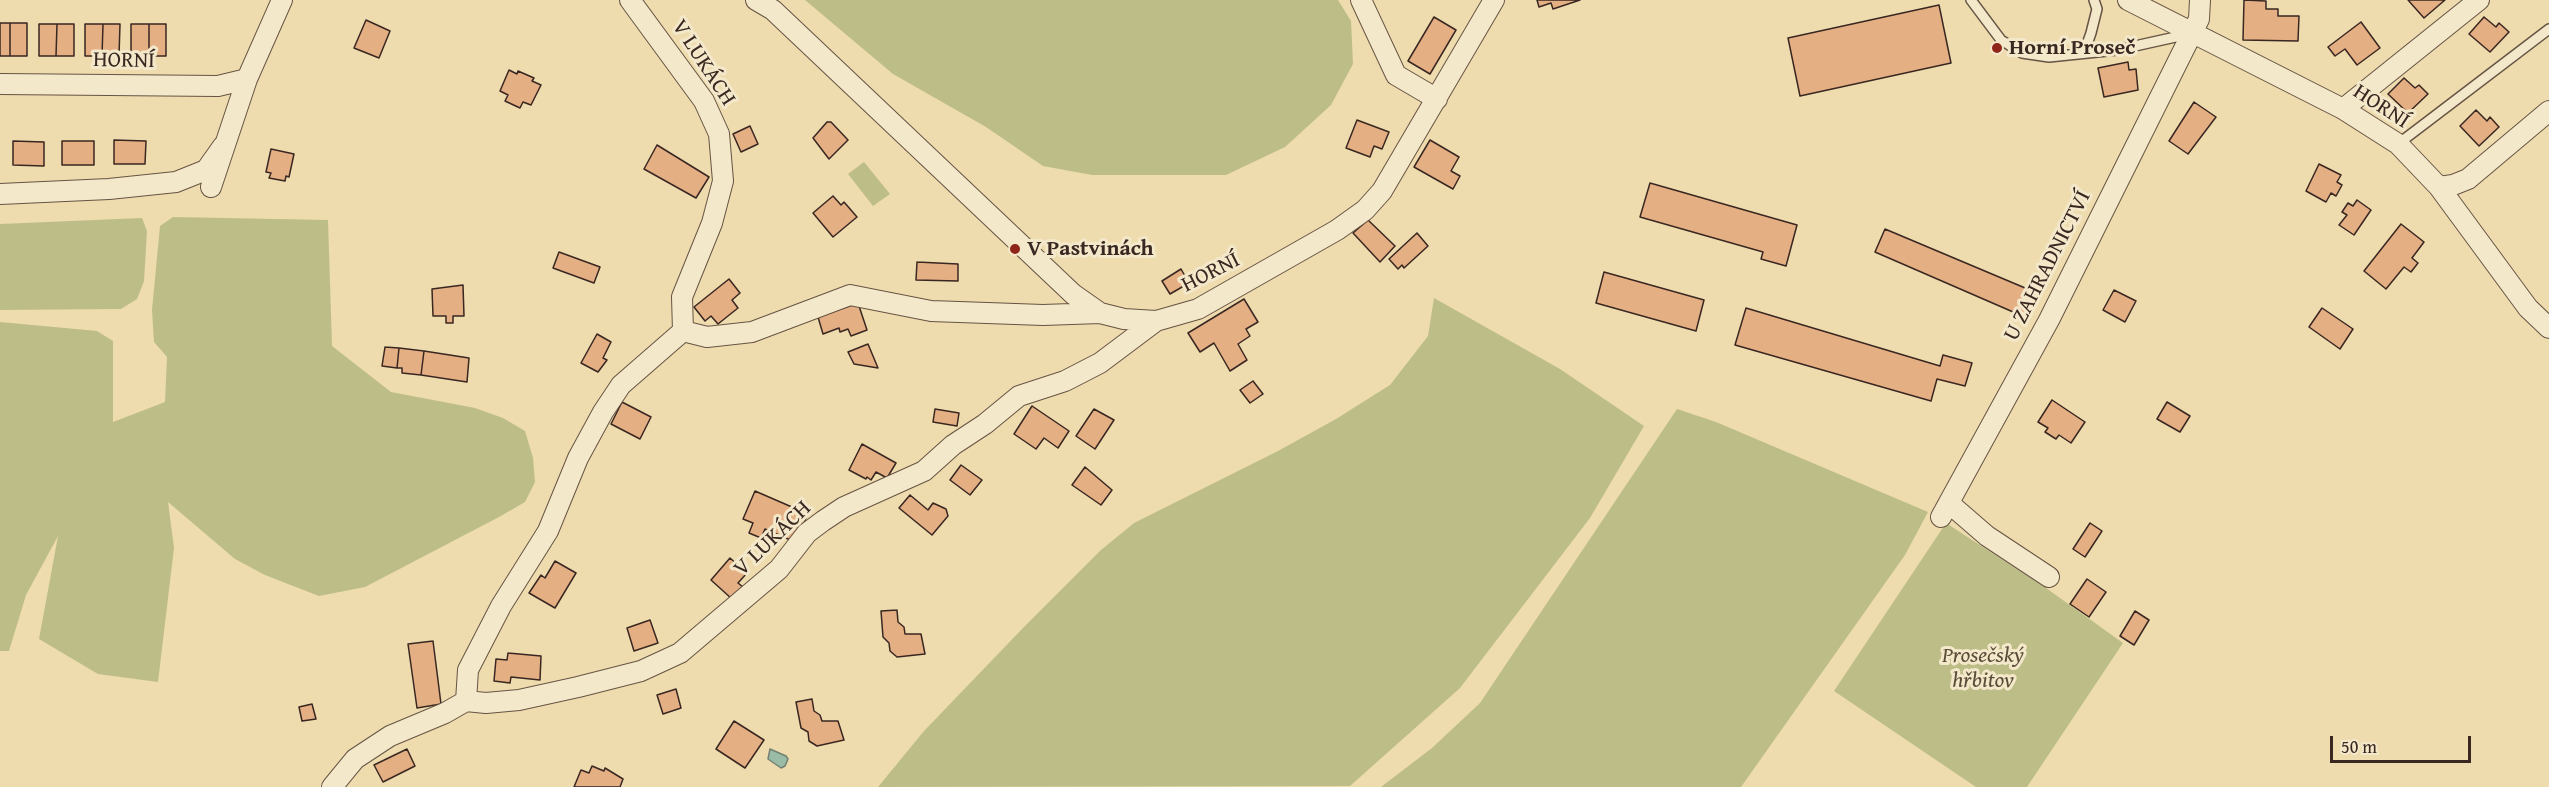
<!DOCTYPE html>
<meta charset="utf-8">
<style>
body{margin:0}
#map{position:relative;width:2549px;height:787px;overflow:hidden;background:#eedbae;font-family:"Gentium Book Plus",serif}
canvas{display:block}
.scale{position:absolute;left:2330px;top:736px;width:141px;height:27px;box-sizing:border-box;border:3px solid #392721;border-top:0;padding-left:8px;font-size:18px;line-height:21px;white-space:nowrap;color:#392721;-webkit-text-stroke:4px #f4e8ca;paint-order:stroke}
</style>
<div id="map">
<canvas width="2549" height="787"></canvas>
<div class="scale">50 m</div>
</div>
<script>
const g = document.querySelector('canvas').getContext('2d');
g.lineJoin = 'round';
function fillPath(path, color) { g.fillStyle = color; g.fill(path, 'evenodd'); }
const poly = rows => new Path2D(rows.map(r => 'M' + r).join(''));
function stroke(path, color, width, dash) { g.strokeStyle = color; g.lineWidth = width; g.lineCap = dash ? 'butt' : 'round'; g.setLineDash(dash || []); g.stroke(path); }
function label(font, color, halo, rows, align = 'center') {
  g.font = font + ' "Gentium Book Plus",serif'; g.lineWidth = 6; g.setLineDash([]); g.textBaseline = 'middle'; g.strokeStyle = halo; g.fillStyle = color; for (const [text, x, y, turn = 0] of rows) {
    g.save(); g.translate(x, y); g.rotate((+turn || 0) * Math.PI / 180); g.textAlign = isNaN(turn) ? turn : align; if (halo) g.strokeText(text, 0, 0); g.fillText(text, 0, 0); g.restore();
  }
}
fillPath(poly([
 [805,0,1338,0,1351,21,1353,64,1331,105,1285,147,1226,175,1092,175,1043,166,986,127,893,74],
 [864,162,890,194,873,206,848,174],
 [173,217,328,220,332,346,391,392,475,408,503,418,525,431,533,458,535,482,525,502,499,517,365,587,319,596,265,575,235,559,168,502,174,548,158,682,98,674,39,639,58,536,26,595,9,651,0,651,0,322,97,331,113,341,113,422,165,402,167,357,154,342,152,310,160,226],
 [142,218,147,231,144,281,137,299,121,309,0,310,0,224],
 [1434,298,1560,369,1644,426,1590,518,1460,688,1350,786,878,787,924,731,1023,628,1101,550,1134,523,1278,451,1336,419,1390,385,1428,336],
 [1677,409,1716,422,1928,512,1905,555,1741,787,1381,787,1432,748,1480,703],
 [1946,523,2046,588,2123,643,2027,787,1976,787,1834,691]
]), '#bdbe87');
const water = poly([
 [770,749,786,756,788,759,785,766,781,768,768,759,770,749]
]);
fillPath(water, '#9abca6');
stroke(water, '#738071', 1.5);
const building = poly([
 [1537,0,1580,0,1553,9,1551,3,1539,7,1537,0],
 [2244,0,2266,1,2266,9,2278,9,2278,16,2299,16,2298,41,2243,40,2244,0],
 [2408,0,2445,0,2424,18,2408,0],
 [1939,5,1951,63,1800,96,1788,38,1939,5],
 [1434,17,1456,30,1430,74,1408,61,1434,17],
 [2484,17,2496,27,2499,23,2509,32,2490,52,2469,34,2484,17],
 [366,20,390,31,379,58,354,48,366,20],
 [2361,22,2380,48,2357,65,2345,49,2335,56,2328,47,2361,22],
 [0,23,10,23,10,56,0,56,0,23],
 [10,23,27,23,27,56,10,56,10,23],
 [39,24,57,24,56,56,39,56,39,24],
 [57,24,74,24,74,56,56,56,57,24],
 [85,24,103,24,102,56,85,56,85,24],
 [103,24,120,24,119,56,102,56,103,24],
 [131,24,149,24,149,56,131,56,131,24],
 [149,24,166,24,166,56,149,56,149,24],
 [2128,62,2129,70,2136,69,2138,90,2104,97,2098,68,2128,62],
 [509,70,517,74,518,71,534,78,532,81,541,85,531,105,523,102,520,108,505,101,508,95,500,91,509,70],
 [2404,78,2415,88,2419,85,2428,94,2408,113,2388,94,2404,78],
 [2194,102,2216,117,2188,154,2169,141,2194,102],
 [2476,110,2487,121,2490,117,2499,127,2479,146,2460,126,2476,110],
 [1357,120,1389,132,1382,149,1374,146,1370,157,1346,148,1357,120],
 [827,122,831,122,848,140,829,159,813,138,827,122],
 [750,126,758,144,741,152,733,134,750,126],
 [114,140,146,141,145,164,114,164,114,140],
 [1430,140,1459,157,1451,171,1460,176,1453,189,1414,167,1430,140],
 [13,141,44,142,44,166,13,165,13,141],
 [62,141,94,141,94,165,62,165,62,141],
 [657,145,709,177,696,198,644,169,657,145],
 [271,149,294,154,289,177,286,176,285,181,269,178,271,173,266,172,271,149],
 [2319,164,2341,175,2337,182,2342,185,2336,196,2331,193,2326,202,2306,191,2319,164],
 [1650,183,1797,225,1786,266,1761,259,1763,252,1640,217,1650,183],
 [833,196,841,205,844,202,857,217,833,237,813,213,833,196],
 [2357,200,2371,210,2354,235,2339,225,2347,215,2342,212,2348,203,2353,206,2357,200],
 [1368,220,1395,246,1380,262,1353,233,1368,220],
 [2401,224,2424,242,2412,258,2418,263,2411,272,2404,267,2386,289,2364,271,2401,224],
 [1885,229,2037,293,2027,318,1875,252,1885,229],
 [1417,233,1428,246,1404,268,1402,265,1398,269,1389,259,1417,233],
 [559,252,600,267,594,283,553,268,559,252],
 [917,262,958,264,958,281,916,280,917,262],
 [1181,269,1189,283,1170,294,1162,281,1181,269],
 [1604,272,1704,300,1696,331,1596,303,1604,272],
 [729,279,740,293,732,300,738,308,718,324,711,316,705,321,694,307,729,279],
 [463,285,464,316,453,316,453,323,446,323,446,316,433,316,432,289,463,285],
 [2114,290,2136,301,2125,322,2103,310,2114,290],
 [1244,299,1258,322,1246,329,1250,336,1238,344,1247,360,1230,371,1214,343,1200,352,1188,333,1244,299],
 [858,303,867,330,851,336,848,329,840,332,839,328,823,334,818,317,858,303],
 [1746,308,1940,366,1943,355,1972,363,1965,386,1937,379,1931,401,1735,345,1746,308],
 [2322,308,2353,329,2340,349,2309,327,2322,308],
 [597,334,611,342,603,358,607,360,598,372,581,363,597,334],
 [868,344,878,368,854,364,848,352,868,344],
 [385,347,399,348,397,368,382,366,385,347],
 [399,348,424,351,421,375,402,373,402,368,397,368,399,348],
 [424,351,469,358,467,382,421,375,424,351],
 [1253,381,1263,394,1250,403,1240,390,1253,381],
 [2052,400,2085,422,2071,443,2059,435,2056,439,2045,432,2048,428,2038,422,2052,400],
 [622,402,651,417,640,439,611,424,622,402],
 [2167,402,2190,416,2180,432,2157,419,2167,402],
 [1032,406,1069,431,1058,448,1044,438,1036,449,1014,434,1032,406],
 [935,409,959,413,957,426,933,422,935,409],
 [1094,409,1114,420,1095,449,1076,436,1094,409],
 [862,444,896,463,887,478,876,472,871,480,867,477,866,479,849,470,862,444],
 [961,465,982,480,970,495,950,480,961,465],
 [1085,467,1112,490,1101,505,1072,485,1085,467],
 [755,491,808,514,795,542,765,529,761,538,749,533,753,523,743,519,755,491],
 [910,495,928,510,933,503,946,509,948,516,932,535,899,508,910,495],
 [2090,523,2102,531,2085,557,2073,549,2090,523],
 [730,558,747,573,738,583,743,587,732,599,711,580,730,558],
 [555,561,576,573,555,608,529,593,541,575,545,578,555,561],
 [2087,579,2106,592,2089,617,2070,604,2087,579],
 [897,610,898,622,904,627,905,634,921,634,925,654,897,657,890,651,889,643,883,637,881,611,897,610],
 [2135,611,2149,620,2134,645,2120,636,2135,611],
 [650,620,658,643,634,651,627,628,650,620],
 [433,641,441,704,417,708,408,644,433,641],
 [508,653,541,656,540,680,511,677,510,683,494,681,496,659,507,660,508,653],
 [676,689,681,708,663,714,657,695,676,689],
 [812,699,814,711,820,715,822,721,838,721,844,740,817,746,809,741,808,732,801,728,796,702,812,699],
 [312,704,316,719,302,721,299,707,312,704],
 [734,721,764,740,745,768,716,749,734,721],
 [407,749,415,766,383,782,374,765,407,749],
 [592,766,604,771,605,768,623,779,620,787,574,787,581,770,589,773,592,766]
]);
fillPath(building, '#e5af84');
stroke(building, '#392721', 1.5);
const service = poly([
 [1971,0,2001,40,2022,53,2049,57,2117,50,2189,34],
 [2075,52,2086,47,2091,33,2097,9,2094,0],
 [2398,144,2549,29]
]);
const minor = poly([
 [756,0,773,10,1073,294,1100,313,1124,319,1156,321,1198,309,1337,230,1365,210,1382,191,1494,0],
 [1361,0,1396,75,1437,99],
 [2128,0,2343,109,2398,144,2439,187,2528,308,2549,328],
 [0,84,218,86,247,79],
 [2343,109,2479,0],
 [211,187,247,79,282,0],
 [2439,187,2453,185,2468,179,2549,111],
 [0,194,109,189,176,182,206,170,223,146],
 [683,331,707,337,752,332,850,295,931,311,1043,315,1100,313],
 [1950,504,1987,536,2049,577],
 [1941,517,2049,320,2199,19,2200,0],
 [466,701,468,670,501,606,548,531,578,458,603,412,621,385,683,331,682,297,712,223,723,181,719,134,704,101,630,0],
 [332,787,355,759,390,736,445,713,466,701,486,703,519,700,578,687,641,671,680,653,779,569,807,533,823,521,844,507,924,471,953,445,985,424,1019,396,1065,381,1100,363,1156,321]
]);
stroke(service, '#665444', 12);
stroke(minor, '#665444', 22);
stroke(service, '#f4e8ca', 9);
stroke(minor, '#f4e8ca', 20);
for (const [x, y, r, color] of [
 [1997,48,6,"#8f2418"],
 [1015,249,6,"#8f2418"]
]) { const dot = new Path2D(); dot.arc(x, y, r, 0, 2 * Math.PI); g.fillStyle = color; g.fill(dot); stroke(dot, '#f4e8ca', 2); }
label('bold 22px', '#392721', '#f4e8ca', [
 ["Horní Proseč",2009,48],
 ["V Pastvinách",1027,249]
], 'left');
label('22px', '#392721', '#f4e8ca', [
 ["HORNÍ",124,61,1],
 ["V LUKÁCH",703,63,57],
 ["HORNÍ",2381,107,33],
 ["U ZAHRADNICTVÍ",2048,266,-63],
 ["HORNÍ",1211,273,-27],
 ["V LUKÁCH",773,539,-44]
]);
label('italic 22px', '#5a4d3a', '#f4e8ca', [
 ["Prosečský",1983,656],
 ["hřbitov",1983,681]
]);
</script>
